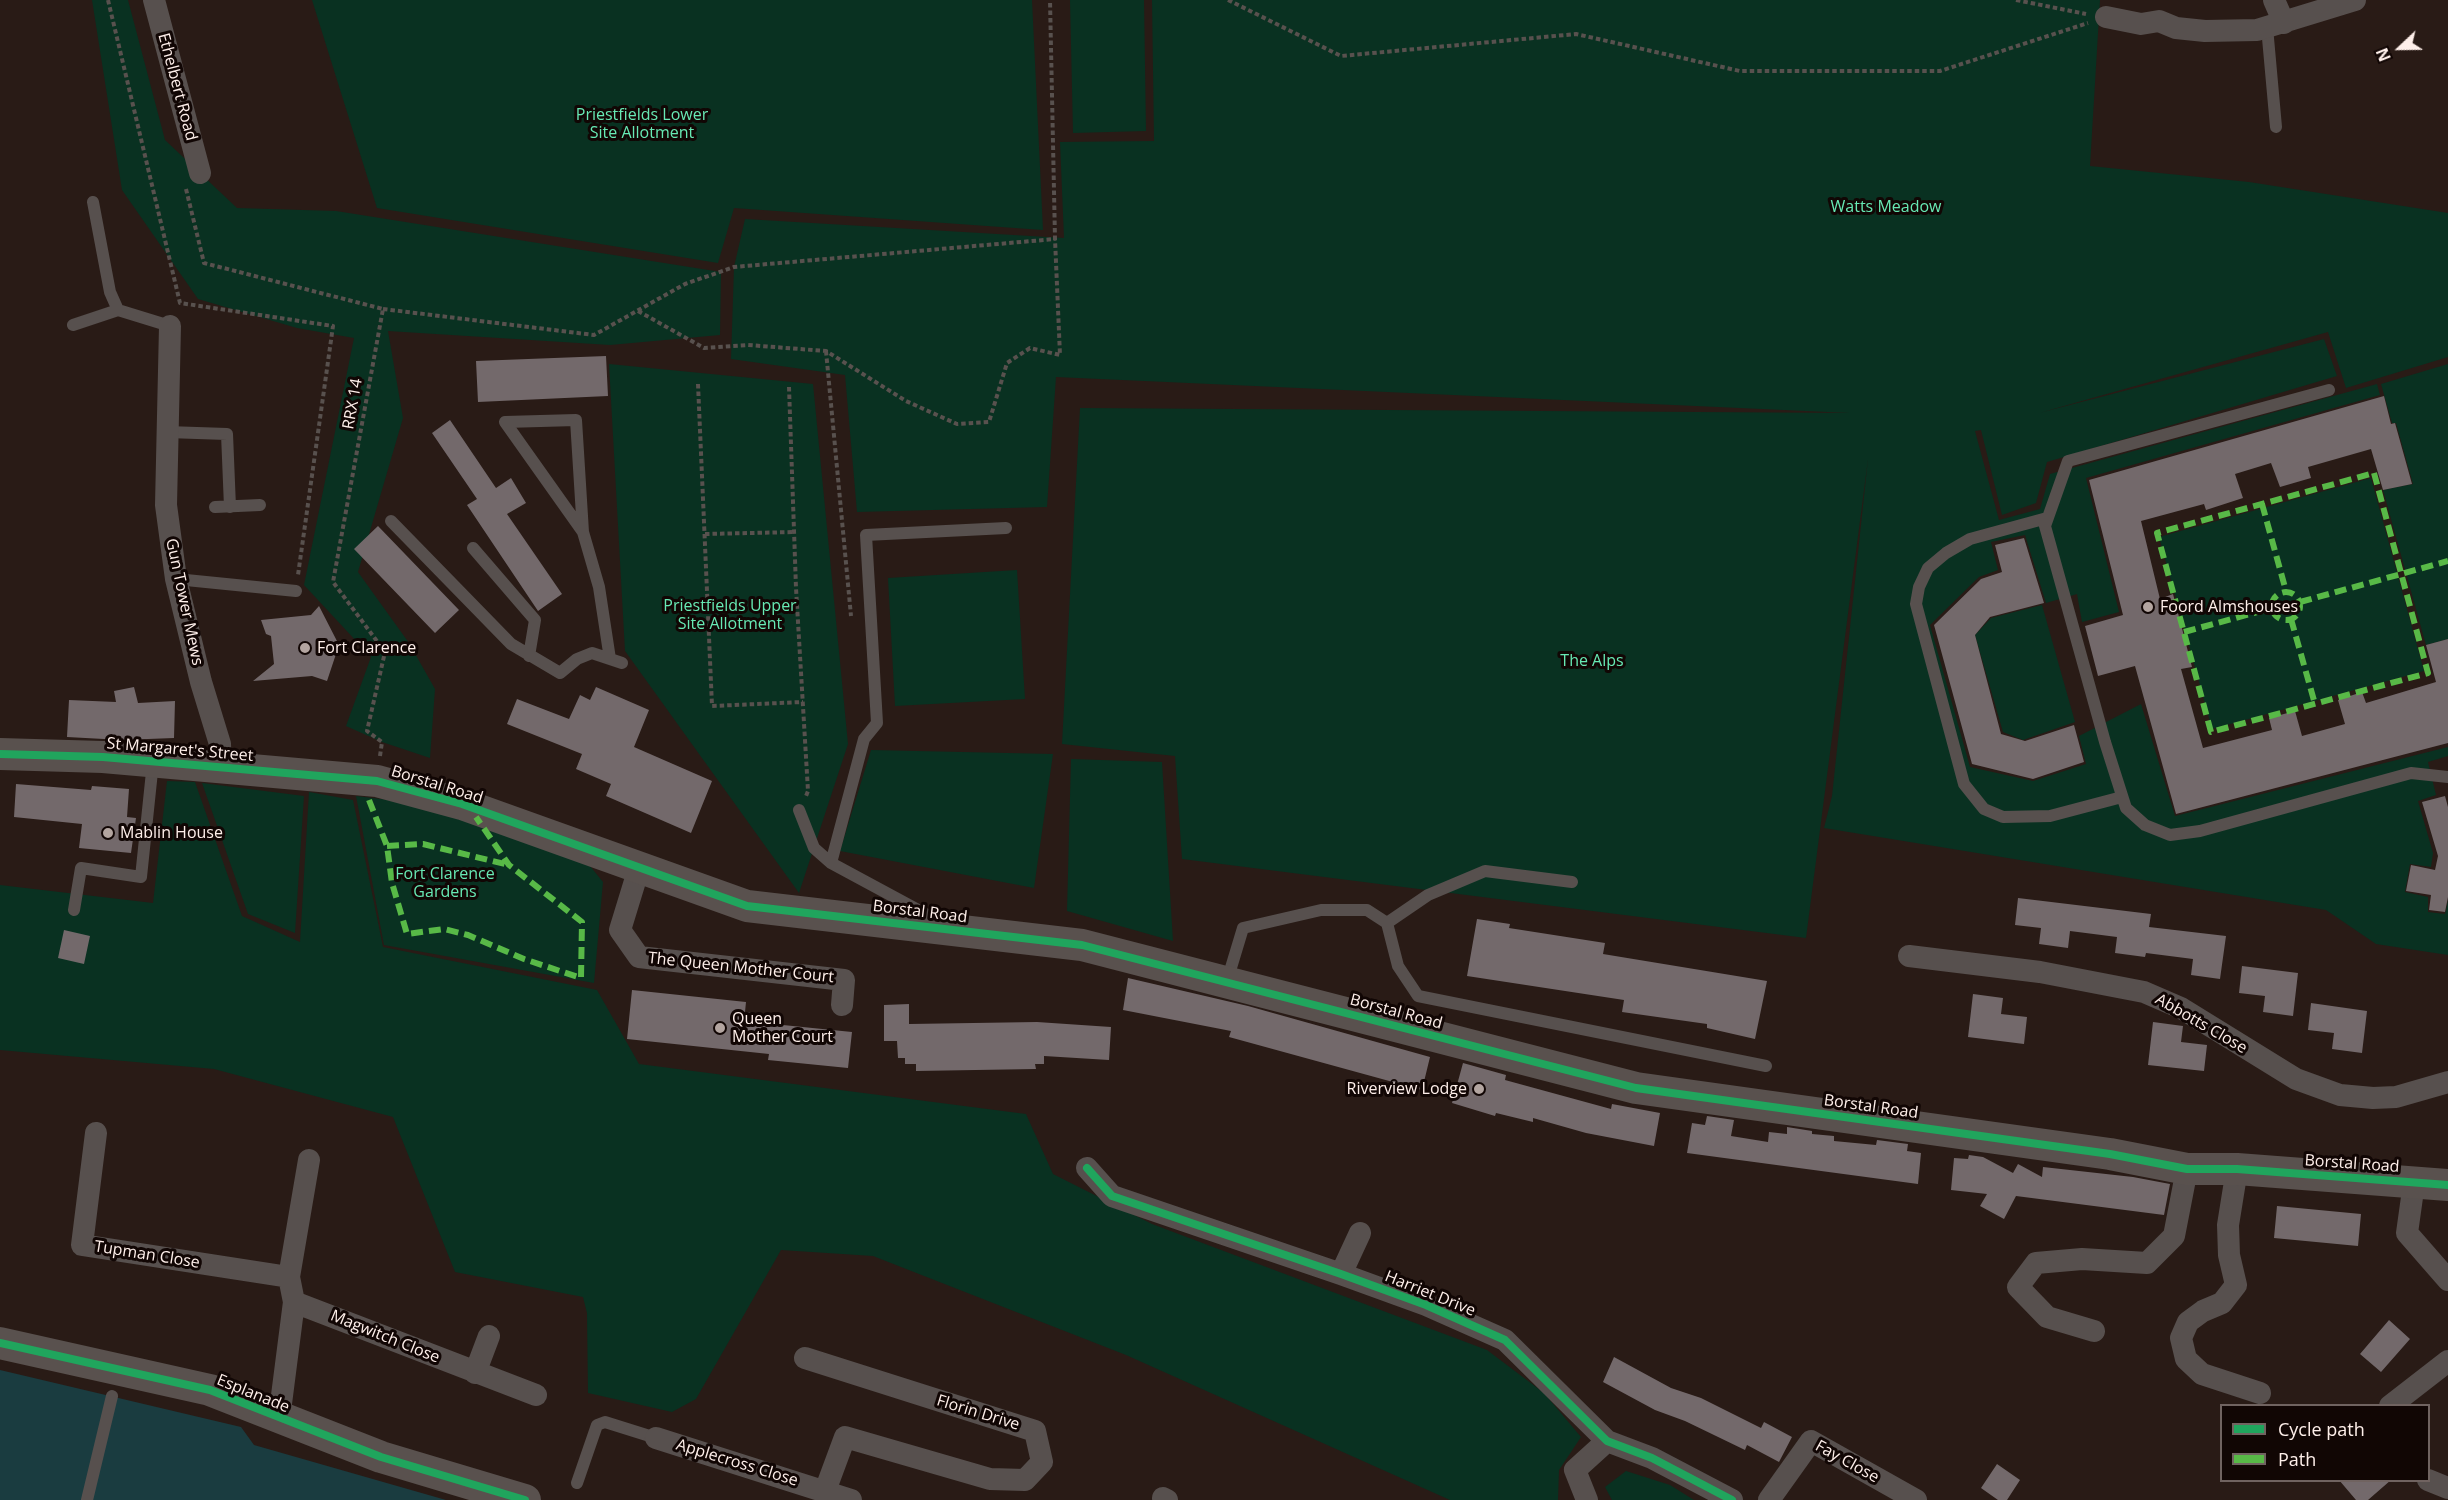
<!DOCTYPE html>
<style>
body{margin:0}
#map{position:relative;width:2448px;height:1500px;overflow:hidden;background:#291b16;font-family:"Open Sans",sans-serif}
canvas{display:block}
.legend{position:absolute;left:2220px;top:1404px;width:210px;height:78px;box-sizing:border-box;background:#110604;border:2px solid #706360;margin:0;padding:8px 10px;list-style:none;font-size:18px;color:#feefea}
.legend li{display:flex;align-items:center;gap:12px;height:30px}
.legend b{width:30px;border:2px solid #706360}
.north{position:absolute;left:2370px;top:18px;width:60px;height:60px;-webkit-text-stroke:4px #110604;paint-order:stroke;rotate:248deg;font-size:16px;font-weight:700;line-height:24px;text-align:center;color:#feefea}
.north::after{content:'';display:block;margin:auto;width:21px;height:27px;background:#feefea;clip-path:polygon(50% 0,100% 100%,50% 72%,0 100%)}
</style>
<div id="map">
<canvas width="2448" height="1500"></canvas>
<ul class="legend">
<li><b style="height:8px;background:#20a55d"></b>Cycle path</li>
<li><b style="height:8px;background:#58b947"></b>Path</li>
</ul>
<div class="north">N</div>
</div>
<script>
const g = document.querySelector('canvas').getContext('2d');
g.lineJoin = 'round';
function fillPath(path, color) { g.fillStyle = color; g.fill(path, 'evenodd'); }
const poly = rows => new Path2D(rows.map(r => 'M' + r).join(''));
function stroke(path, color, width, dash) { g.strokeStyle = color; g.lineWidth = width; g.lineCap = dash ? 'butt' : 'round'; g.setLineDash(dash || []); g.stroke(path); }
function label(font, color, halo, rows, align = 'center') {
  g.font = font + ' "Open Sans",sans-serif'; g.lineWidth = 6; g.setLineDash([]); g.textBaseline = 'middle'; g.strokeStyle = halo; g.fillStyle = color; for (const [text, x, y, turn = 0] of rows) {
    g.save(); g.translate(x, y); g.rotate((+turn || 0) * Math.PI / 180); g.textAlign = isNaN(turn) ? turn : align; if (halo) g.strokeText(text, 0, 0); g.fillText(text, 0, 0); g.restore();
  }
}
fillPath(poly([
 [92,0,128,0,165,140,237,208,336,211,721,272,720,335,610,345,388,331,403,418,358,572,409,643,435,689,430,758,382,742,346,726,371,657,304,585,354,338,297,328,198,299,122,190],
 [312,0,1032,0,1043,230,734,208,718,263,377,208],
 [1070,0,1144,0,1146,131,1073,133],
 [1152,0,2100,0,2090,166,2249,182,2448,213,2448,357,2346,388,2328,332,2039,413,2324,339,2337,376,2047,462,2036,503,2002,515,1981,430,1975,431,1999,520,2040,509,2050,474,2377,384,2380,395,2086,478,2119,612,2082,622,2077,594,2046,603,2025,535,1991,542,1998,570,1979,577,1930,625,1970,767,2033,781,2086,764,2079,736,2141,704,2175,816,2448,747,2448,756,2428,762,2436,795,2418,801,2433,853,2431,867,2410,864,2405,892,2428,897,2428,912,2445,914,2448,901,2448,955,2376,944,2326,910,1824,828,1832,796,1868,459,1806,938,1182,859,1175,756,1062,744,1080,408,1850,413,1056,377,1047,507,857,512,845,375,731,359,734,267,745,219,1064,238,1060,142,1154,141],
 [609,364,813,384,848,744,799,893,625,651],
 [2448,364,2448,639,2426,645,2383,490,2413,484,2396,423,2392,423,2381,384],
 [2371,478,2424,671,2212,729,2159,537],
 [1017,570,1025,699,895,706,888,578],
 [2042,605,2075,722,2023,740,2003,732,1975,635,1991,618],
 [871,750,1053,754,1034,888,840,851],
 [1071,759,1162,762,1173,941,1067,911],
 [167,781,195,782,242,916,300,942,309,792,353,800,383,947,597,990,639,1064,1026,1114,1053,1174,1152,1224,1487,1350,1544,1393,1581,1437,1559,1470,1558,1500,1450,1500,1126,1355,873,1256,781,1250,696,1399,672,1412,588,1393,587,1313,583,1297,455,1272,393,1117,214,1069,0,1050,0,885,153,903],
 [202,783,304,796,295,933,248,914],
 [356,796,456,808,590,866,603,882,594,983,384,945],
 [1626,1471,1670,1485,1694,1500,1612,1500,1605,1487]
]), '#093121');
fillPath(poly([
 [0,1370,241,1427,254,1445,446,1500,0,1500]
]), '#1a3c40');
fillPath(poly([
 [606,356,608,396,478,402,476,361],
 [2384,396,2391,424,2395,423,2412,484,2383,490,2371,449,2308,467,2311,478,2280,487,2271,463,2235,474,2243,498,2206,510,2204,504,2141,521,2160,599,2173,594,2179,617,2192,667,2181,669,2203,748,2272,730,2269,718,2295,711,2302,736,2345,724,2338,700,2362,692,2366,703,2436,682,2426,645,2448,639,2448,743,2176,814,2135,666,2098,676,2085,626,2123,615,2089,480],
 [450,420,496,488,511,478,526,503,507,514,562,594,538,611,467,505,477,499,432,433],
 [378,526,459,610,435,633,354,549],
 [2024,538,2044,603,1990,617,1975,635,2001,734,2025,741,2074,725,2084,762,2033,779,1972,764,1934,625,1981,579,2002,572,1995,545],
 [319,606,339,645,327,681,312,676,253,681,274,664,271,636,266,634,261,620,311,615],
 [134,687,138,703,175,701,174,738,122,740,67,737,69,700,116,702,114,691],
 [596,687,649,710,634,747,712,781,691,833,606,796,611,784,576,769,582,754,507,724,517,699,569,719,580,695,590,700],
 [16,784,91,790,92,786,129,789,127,817,136,818,131,853,79,848,82,824,14,817],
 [2445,796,2448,807,2448,897,2445,912,2429,910,2431,895,2406,891,2411,865,2435,870,2438,856,2422,802],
 [2018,898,2151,914,2149,927,2226,936,2220,979,2191,975,2193,959,2146,953,2145,957,2115,953,2117,937,2070,931,2068,948,2039,944,2041,928,2015,925],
 [1477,919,1510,924,1509,928,1605,943,1603,954,1767,981,1755,1039,1707,1028,1707,1024,1622,1012,1624,1000,1467,976],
 [64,930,90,936,84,964,58,958],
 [2242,966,2298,973,2293,1016,2263,1012,2265,996,2239,993],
 [1128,978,1248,1006,1430,1057,1422,1090,1229,1037,1231,1031,1123,1010],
 [632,990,746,1002,745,1012,774,1015,773,1024,852,1032,848,1068,768,1060,769,1054,627,1039],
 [1973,994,2003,998,2001,1014,2027,1017,2024,1044,1968,1037],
 [2311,1003,2367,1011,2362,1053,2332,1049,2334,1033,2308,1030],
 [909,1004,909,1024,1037,1022,1111,1027,1109,1060,1044,1056,1044,1064,1035,1064,1036,1069,916,1071,916,1064,905,1064,905,1058,898,1058,897,1041,884,1041,884,1005],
 [2153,1022,2183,1026,2181,1042,2207,1045,2204,1071,2148,1065],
 [1463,1063,1506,1075,1505,1080,1611,1109,1612,1104,1660,1113,1654,1146,1586,1133,1533,1118,1533,1122,1496,1113,1495,1116,1452,1103],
 [1707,1116,1734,1120,1731,1136,1768,1142,1769,1132,1787,1134,1787,1127,1812,1131,1812,1134,1834,1136,1834,1141,1876,1145,1877,1140,1908,1144,1907,1151,1921,1153,1918,1184,1687,1153,1692,1123,1705,1125],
 [1969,1155,1983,1157,2013,1173,2018,1164,2042,1177,2043,1167,2133,1177,2170,1184,2164,1215,2016,1196,2004,1219,1980,1206,1987,1194,1951,1190,1954,1158,1968,1159],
 [2277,1206,2361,1214,2358,1246,2274,1238],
 [2389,1320,2410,1339,2381,1372,2360,1354],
 [1614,1357,1671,1388,1701,1398,1761,1428,1764,1422,1792,1437,1779,1462,1747,1445,1745,1450,1685,1421,1655,1410,1603,1382],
 [1997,1464,2020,1480,2007,1500,1998,1500,1981,1488],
 [2339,1480,2391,1480,2368,1500,2356,1500]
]), '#73696b');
stroke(poly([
 [108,0,180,303,333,326,298,575],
 [1228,0,1341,56,1576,34,1740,71,1940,71,2088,23],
 [2016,0,2086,14],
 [186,189,204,263,383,309,333,582,385,652,367,731,382,742,380,756],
 [383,309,594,335,685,284,734,267,1055,239,1050,0],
 [638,311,704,348,748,345,826,351,906,401,957,424,989,422,1007,363,1030,348,1060,355,1055,239],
 [826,351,851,616],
 [698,384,712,706,803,702],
 [789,387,796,588,808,791,806,796],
 [705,534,794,532]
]), '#58514e', 4, [4.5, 3]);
stroke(poly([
 [2267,27,2276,127],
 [93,202,110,292,118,310],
 [73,325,118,310,170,326],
 [2329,390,2068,461,2045,526,2105,742,2126,808,2145,825,2170,835,2200,831,2411,773,2448,777],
 [167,432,227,434,230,507],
 [215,507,260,505],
 [2047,518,1970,539,1946,553,1928,568,1919,587,1916,604,1964,784,1984,809,2003,817,2050,816,2122,797],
 [391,521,511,644,560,673,577,659,592,653,622,663],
 [583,532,505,422,576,420,583,532,599,587,610,659],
 [473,548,535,620,529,656],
 [176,579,296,591],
 [799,810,814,848,831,863,933,918],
 [831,863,864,739,877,723,866,535,1006,528],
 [74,910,81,868,141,877,153,762],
 [1387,923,1428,895,1485,871,1572,882],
 [1227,981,1243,928,1321,910,1367,910,1387,923,1398,966,1418,996,1766,1066],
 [577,1483,597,1425,605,1422,656,1438],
 [87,1500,112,1396]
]), '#57504e', 12);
stroke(poly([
 [154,0,200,173],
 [2274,0,2284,23],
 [2106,17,2141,24,2159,21,2176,28,2205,31,2257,30,2355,0],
 [170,326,166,505,176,579,201,682,220,744,221,767],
 [639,868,620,930,639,957,844,980,842,1005],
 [1909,956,2040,972,2144,992,2181,1008,2296,1079,2340,1095,2373,1098,2396,1097,2448,1082],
 [96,1133,82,1245,289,1277],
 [1087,1168,1112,1196,1341,1274,1426,1305,1505,1340,1607,1441,1652,1458,1732,1500],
 [2237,1169,2228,1225,2229,1255,2236,1285,2222,1303,2203,1311,2188,1322,2181,1338,2186,1359,2202,1374,2260,1393],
 [2414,1183,2407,1233,2448,1280],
 [1341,1274,1360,1233],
 [294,1302,536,1395],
 [2094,1331,2047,1317,2018,1287,2036,1263,2082,1259,2147,1263,2174,1236,2187,1169],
 [805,1358,1035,1431,1042,1462,1025,1480,990,1479,845,1437,825,1491],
 [475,1373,489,1336],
 [2390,1406,2448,1361],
 [279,1419,294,1302,289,1277,309,1160],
 [656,1438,851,1500],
 [2428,1480,2448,1488],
 [1163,1498,1167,1500],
 [1587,1500,1575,1470,1607,1441],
 [1769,1500,1811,1441,1916,1500]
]), '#57504e', 22);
stroke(poly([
 [0,754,103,757,377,781,462,804,747,906,1082,945,1636,1088,2110,1154,2187,1169,2237,1169,2448,1185],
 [0,1343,210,1390,381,1457,525,1500]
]), '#59514e', 32);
stroke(poly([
 [2374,473,2428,673,2211,732,2157,533,2374,473],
 [2262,504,2286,591],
 '2272 606a14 14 0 1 1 28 0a14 14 0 1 1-28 0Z',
 [2300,602,2448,561],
 [2291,619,2315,704],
 [2184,632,2272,608],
 [369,800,387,846,392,883,407,934,444,929,468,935,524,959,581,978,582,922,509,865,476,817],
 [387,846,423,844,509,865]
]), '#58b947', 6, [12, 6]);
stroke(poly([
 [0,754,103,757,377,781,462,804,747,906,1082,945,1636,1088,2110,1154,2187,1169,2237,1169,2448,1185],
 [1087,1168,1112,1196,1341,1274,1426,1305,1505,1340,1607,1441,1652,1458,1732,1500],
 [0,1343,210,1390,381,1457,525,1500]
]), '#20a55d', 8);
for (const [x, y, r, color] of [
 [2148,607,6,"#b3a5a0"],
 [305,648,6,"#b3a5a0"],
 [108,833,6,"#b3a5a0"],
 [720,1028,6,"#b3a5a0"],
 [1479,1089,6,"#b3a5a0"]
]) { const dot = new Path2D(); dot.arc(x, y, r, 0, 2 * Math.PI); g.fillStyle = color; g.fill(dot); stroke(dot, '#110604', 2); }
label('16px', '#feefea', '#110604', [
 ["Ethelbert Road",177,87,75],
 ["RRX 14",353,404,-80],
 ["Gun Tower Mews",184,602,78],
 ["St Margaret's Street",180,750,5],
 ["Borstal Road",437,785,17],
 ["Borstal Road",920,912,7],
 ["The Queen Mother Court",741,968,6],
 ["Borstal Road",1396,1012,15],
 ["Abbotts Close",2201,1024,30],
 ["Borstal Road",1871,1107,8],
 ["Borstal Road",2352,1164,4],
 ["Tupman Close",147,1255,9],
 ["Harriet Drive",1430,1294,22],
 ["Magwitch Close",385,1337,22],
 ["Esplanade",253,1394,22],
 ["Florin Drive",978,1413,17],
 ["Fay Close",1847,1462,29],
 ["Applecross Close",737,1463,17]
]);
label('16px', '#67e9b4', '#110604', [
 ["Priestfields Lower",642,115],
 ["Site Allotment",642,133],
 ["Watts Meadow",1886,207],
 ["Priestfields Upper",730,606],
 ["Site Allotment",730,624],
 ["The Alps",1592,661],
 ["Fort Clarence",445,874],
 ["Gardens",445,892]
]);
label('16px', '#feefea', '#110604', [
 ["Foord Almshouses",2160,607],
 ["Fort Clarence",317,648],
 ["Mablin House",120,833],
 ["Queen",732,1019],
 ["Mother Court",732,1037],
 ["Riverview Lodge",1467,1089,"right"]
], 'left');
</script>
